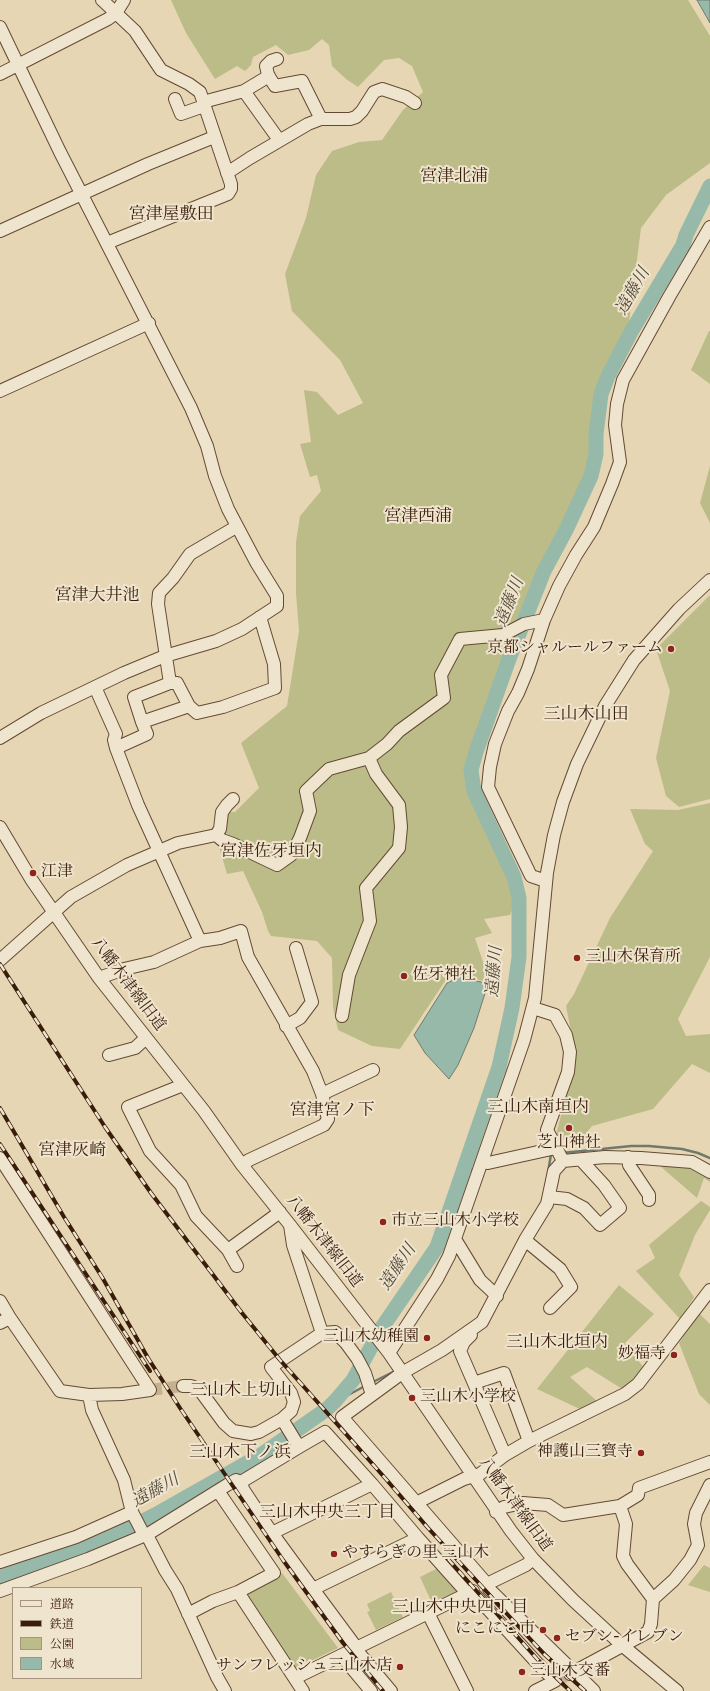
<!DOCTYPE html>
<meta charset="utf-8">
<style>
body{margin:0}
#map{position:relative;width:710px;height:1691px;overflow:hidden;background:#e6d6b4;font-family:Vollkorn,"Noto Serif JP",serif}
canvas{display:block}
.legend{position:absolute;left:12px;top:1587px;width:130px;height:92px;box-sizing:border-box;background:#efe4ce;border:1px solid #a69480;margin:0;padding:5px 7px;list-style:none;font-size:12px;color:#391c0a}
.legend li{display:flex;align-items:center;gap:8px;height:20px}
.legend b{width:20px;border:1px solid #a69480}
</style>
<div id="map">
<canvas width="710" height="1691"></canvas>
<ul class="legend">
<li><b style="height:5px;background:#efe4ce"></b>道路</li>
<li><b style="height:5px;background:#391c0a"></b>鉄道</li>
<li><b style="height:11px;background:#bcbc88"></b>公園</li>
<li><b style="height:11px;background:#97b9aa"></b>水域</li>
</ul>
</div>
<script>
const g = document.querySelector('canvas').getContext('2d');
g.lineJoin = 'round';
function fillPath(path, color) { g.fillStyle = color; g.fill(path, 'evenodd'); }
const poly = rows => new Path2D(rows.map(r => 'M' + r).join(''));
function stroke(path, color, width, dash) { g.strokeStyle = color; g.lineWidth = width; g.lineCap = dash ? 'butt' : 'round'; g.setLineDash(dash || []); g.stroke(path); }
function label(font, color, halo, rows, align = 'center') {
  g.font = font + ' Vollkorn,"Noto Serif JP",serif'; g.lineWidth = 4; g.setLineDash([]); g.textBaseline = 'middle'; g.strokeStyle = halo; g.fillStyle = color; for (const [text, x, y, turn = 0] of rows) {
    g.save(); g.translate(x, y); g.rotate((+turn || 0) * Math.PI / 180); g.textAlign = isNaN(turn) ? turn : align; if (halo) g.strokeText(text, 0, 0); g.fillText(text, 0, 0); g.restore();
  }
}
fillPath(poly([
 [171,0,688,0,710,36,710,163,666,195,641,228,629,322,595,395,592,453,587,476,568,518,535,582,504,658,467,767,472,795,511,879,515,902,510,915,484,919,492,933,475,938,490,983,459,974,445,981,400,1049,372,1046,338,1030,333,1007,332,958,317,941,271,936,268,931,262,912,243,871,227,874,220,850,222,812,235,812,259,788,241,743,287,706,299,631,296,593,296,542,300,516,321,491,317,475,310,477,300,444,311,442,304,390,317,392,338,415,363,403,340,360,292,311,285,274,306,218,316,175,332,151,359,142,382,140,403,110,423,92,412,66,399,58,384,60,358,87,346,79,332,66,329,45,322,39,309,50,288,55,276,45,253,57,251,65,245,71,237,66,215,79,186,33],
 [709,331,710,331,710,384,691,370],
 [710,466,710,523,700,503],
 [710,595,710,799,679,807,666,796,656,758,670,691,656,649],
 [710,803,710,957,678,1019,686,1036,710,1034,710,1073,692,1064,653,1109,592,1126,580,1140,555,1139,576,1057,566,1006,574,994,610,918,653,851,645,844,630,809,678,810],
 [652,1159,689,1166,710,1176,710,1182,704,1178,697,1198],
 [701,1201,710,1207,710,1210,695,1235,679,1275,694,1297,680,1319,636,1271,655,1258,649,1245],
 [619,1285,654,1314,625,1343,644,1368,624,1390,587,1367,570,1377,598,1402,582,1410,537,1389],
 [699,1313,710,1324,710,1405,699,1394,679,1343],
 [704,1565,710,1568,710,1592,688,1585],
 [440,1567,457,1587,456,1592,432,1603,420,1577],
 [282,1573,338,1648,296,1668,291,1667,243,1596,245,1590],
 [391,1592,403,1617,376,1630,367,1612,370,1611,367,1604]
]), '#bcbc88');
const water = poly([
 [697,0,710,0,710,23,697,0],
 [460,977,485,983,487,987,474,1028,458,1065,449,1079,425,1053,414,1035,447,983,460,977]
]);
fillPath(water, '#97b9aa');
stroke(water, '#717a6a', 1);
stroke(poly([
 [562,1153,631,1146,649,1146,682,1149,698,1153,710,1158],
 [464,1170,475,1169],
 [548,1173,551,1154],
 [371,1383,395,1371],
 [335,1402,365,1386]
]), '#717a6a', 2.5);
stroke(poly([
 [0,1577,118,1534,155,1515,261,1455,327,1409,336,1400,353,1380,381,1329,437,1247,499,1067,512,1008,519,957,519,898,514,877,474,791,471,770,476,752,509,659,544,571,566,530,591,476,596,454,596,434,601,394,608,376,631,332,683,245,686,235,710,186]
]), '#97b9aa', 15);
stroke(poly([
 [150,1390,183,1386],
 [555,1681,570,1674]
]), '#c3b192', 12, [12, 6]);
const minor = poly([
 [102,0,135,31,161,70,189,84,200,92,231,184,231,189,228,194,107,243],
 [0,27,60,152,191,408,207,446,215,476,228,509,256,562,277,596,277,606,242,629,216,641,165,656,124,673,41,713,0,738],
 [277,59,271,61,266,66,268,75,275,86,302,81,321,119],
 [0,74,108,19,116,13,124,0],
 [244,91,279,140],
 [175,99,181,114,204,106],
 [203,102,244,91,269,76],
 [227,173,250,158,308,124,321,119,350,119,356,117,362,111,374,92,382,89,406,97,415,103],
 [0,231,148,164,214,137],
 [0,391,149,323],
 [236,527,190,554,173,578,159,593,158,604,170,683,177,683,189,706,197,713,223,707,275,688,274,664,260,617],
 [170,683,134,697,142,722,189,706],
 [95,687,116,734,114,740,116,748,138,805,200,941],
 [116,748,147,734,142,722],
 [0,827,31,879,99,978,204,1111,242,1165,290,1225,389,1353,511,1531,533,1559,573,1600,623,1646,677,1691],
 [216,835,220,829,222,812,227,805,233,799],
 [546,881,531,876,488,787,490,767,495,744,508,711,518,693,528,669,544,620,559,586,576,555,594,527,612,484,620,462,615,425,617,404,623,380,669,297,710,227],
 [0,960,71,897,127,865,178,843,216,835,222,840,233,844,277,865,291,855,300,838,310,811,306,791,329,769,369,758,387,744,399,731,444,698,441,675,460,639,503,635,524,624,544,620],
 [99,978,124,969,154,962,200,941,220,938,241,931,248,957,313,1071,322,1094,328,1119,324,1125,249,1160,242,1165],
 [533,1008,555,1015,566,1035,570,1052,568,1072,547,1130,563,1161],
 [342,1016,349,975,370,921,366,888,399,848,401,827,399,805,376,774,369,758],
 [286,1026,300,1018,312,1002,296,948],
 [109,1055,135,1048,146,1038],
 [183,1085,128,1107,150,1151,181,1185,196,1216,228,1250,237,1266],
 [322,1094,373,1070],
 [628,1157,629,1165,649,1195,649,1200],
 [0,1158,150,1390,122,1394,89,1395,60,1391,10,1318,0,1323],
 [482,1161,488,1163,556,1148],
 [549,1197,567,1199,584,1208,600,1225,620,1208,604,1185,581,1160],
 [290,1225,293,1245,322,1333],
 [455,1239,480,1280,497,1296],
 [525,1240,560,1269,571,1287,550,1308],
 [228,1250,280,1212],
 [0,1301,10,1318],
 [471,1335,464,1342,460,1351,505,1455],
 [389,1353,437,1279,449,1256,524,1040,535,998,547,873,554,835,563,802,577,764,605,706,634,660,679,609,710,580],
 [474,1383,504,1373,529,1441],
 [183,1386,191,1386,199,1389,224,1423,233,1431,251,1434,259,1432,282,1419,299,1447],
 [89,1395,92,1410,124,1480,132,1512,144,1535],
 [282,1419,291,1411,294,1402,291,1393,271,1367,322,1333,335,1332,346,1343,357,1358,365,1373,372,1395],
 [241,1482,243,1489,272,1533,313,1589,418,1538,468,1594],
 [218,1491,274,1573,238,1592],
 [416,1503,464,1479,480,1474,505,1455,529,1441,625,1394,638,1384,651,1367,710,1290],
 [496,1512,504,1507,523,1503,548,1505,563,1515,620,1506,638,1495,639,1488,710,1462],
 [272,1533,372,1484],
 [148,1534,149,1539,165,1570,177,1589,217,1677,225,1691],
 [533,1559,526,1565,487,1584,342,1417,402,1373,442,1350,482,1322,525,1240,547,1204,554,1171,563,1161,605,1157,641,1158,692,1162,710,1172],
 [0,1562,76,1537,132,1512],
 [313,1589,356,1647],
 [489,1589,566,1664],
 [0,1591,88,1559,148,1534,227,1485,236,1480,241,1482,299,1447,325,1432,372,1484,418,1538],
 [476,1596,538,1664,548,1674],
 [653,1599,674,1580,690,1560,698,1545,694,1524,696,1513,710,1485],
 [428,1613,467,1691],
 [188,1614,213,1601,238,1592,303,1691],
 [359,1653,391,1691],
 [345,1660,371,1691],
 [570,1674,648,1632,651,1624,653,1599,627,1564,623,1556,626,1524,620,1506],
 [295,1678,473,1591],
 [582,1679,594,1691],
 [535,1691,555,1681]
]);
stroke(minor, '#644a34', 14);
stroke(minor, '#efe4ce', 12);
const rail = poly([
 [0,964,105,1127,151,1193,242,1313,280,1360,385,1478,428,1528,544,1654,585,1691],
 [0,1108,64,1217,102,1277,148,1358,180,1408,283,1560,343,1643,383,1691],
 [0,1144,150,1371],
 [448,1559,538,1660,570,1691]
]);
stroke(rail, '#391c0a', 4);
stroke(rail, '#efe4ce', 2.5, [8]);
for (const [x, y, r, color] of [
 [671,649,4,"#8f2418"],
 [33,873,4,"#8f2418"],
 [577,958,4,"#8f2418"],
 [404,976,4,"#8f2418"],
 [569,1128,4,"#8f2418"],
 [383,1222,4,"#8f2418"],
 [427,1338,4,"#8f2418"],
 [674,1355,4,"#8f2418"],
 [412,1398,4,"#8f2418"],
 [641,1453,4,"#8f2418"],
 [334,1554,4,"#8f2418"],
 [543,1630,4,"#8f2418"],
 [557,1638,4,"#8f2418"],
 [400,1667,4,"#8f2418"],
 [522,1672,4,"#8f2418"]
]) { const dot = new Path2D(); dot.arc(x, y, r, 0, 2 * Math.PI); g.fillStyle = color; g.fill(dot); stroke(dot, '#efe4ce', 1.5); }
label('16px', '#391c0a', '#efe4ce', [
 ["京都シャルールファーム",663,649,"right"],
 ["江津",41,873],
 ["三山木保育所",585,958],
 ["佐牙神社",412,976],
 ["芝山神社",569,1144,"center"],
 ["市立三山木小学校",391,1222],
 ["三山木幼稚園",419,1338,"right"],
 ["妙福寺",666,1355,"right"],
 ["三山木小学校",420,1398],
 ["神護山三寳寺",633,1453,"right"],
 ["やすらぎの里 三山木",342,1554],
 ["にこにこ市",535,1630,"right"],
 ["セブン-イレブン",565,1638],
 ["サンフレッシュ三山木店",392,1667,"right"],
 ["三山木交番",530,1672]
], 'left');
label('16px', '#391c0a', '#efe4ce', [
 ["八幡木津線旧道",127,985,53],
 ["八幡木津線旧道",323,1242,52],
 ["八幡木津線旧道",514,1505,54]
]);
label('17px', '#391c0a', '#efe4ce', [
 ["宮津北浦",454,178],
 ["宮津屋敷田",171,216],
 ["宮津西浦",418,518],
 ["宮津大井池",97,597],
 ["三山木山田",586,716],
 ["宮津佐牙垣内",271,853],
 ["三山木南垣内",538,1109],
 ["宮津宮ノ下",332,1112],
 ["宮津灰崎",72,1152],
 ["三山木北垣内",557,1344],
 ["三山木上切山",241,1392],
 ["三山木下ノ浜",240,1454],
 ["三山木中央三丁目",327,1514],
 ["三山木中央四丁目",460,1609]
]);
label('italic 17px', '#554b3a', '#efe4ce', [
 ["遠藤川",634,292,-60],
 ["遠藤川",511,603,-68],
 ["遠藤川",496,972,-85],
 ["遠藤川",399,1268,-56],
 ["遠藤川",156,1492,-29]
]);
</script>
